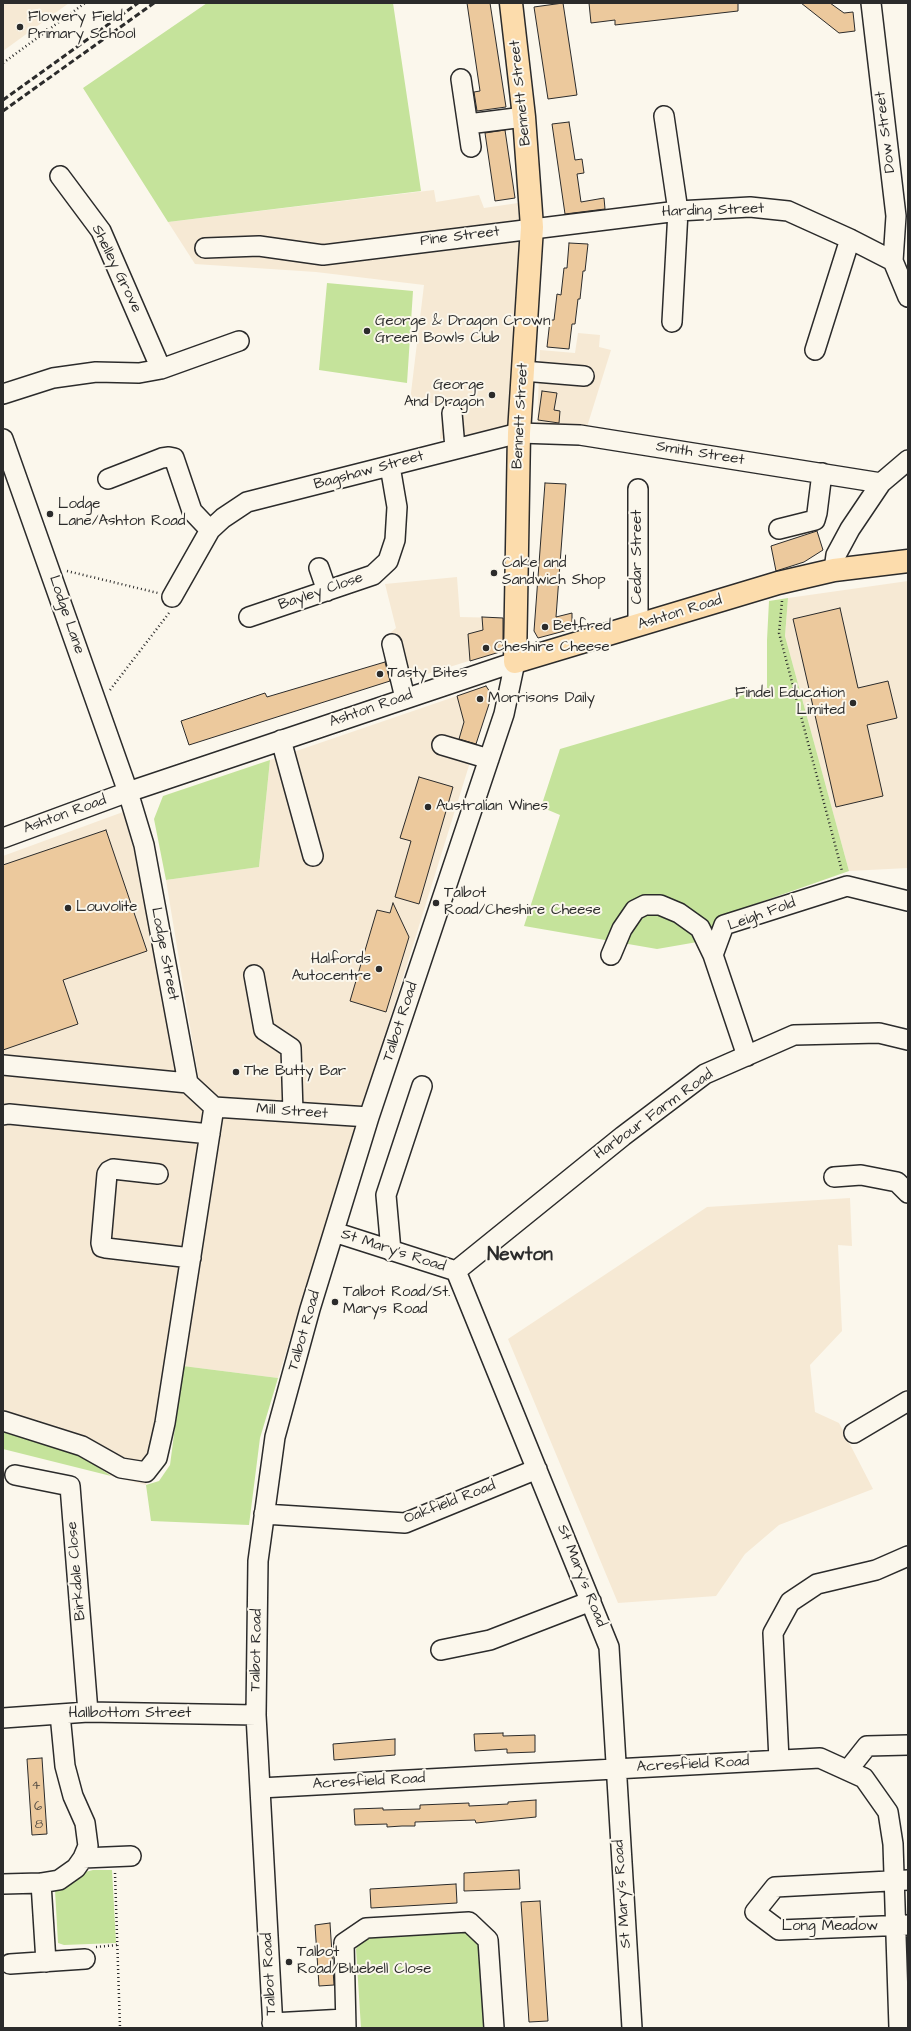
<!DOCTYPE html>
<style>
body{margin:0}
#map{position:relative;width:911px;height:2031px;overflow:hidden;background:#fbf7ec;font-family:"Architects Daughter",sans-serif}
canvas{display:block}
.frame{position:absolute;inset:0;border:4px solid #2b2b2b;pointer-events:none}
</style>
<div id="map">
<canvas width="911" height="2031"></canvas>
<div class="frame"></div>
</div>
<script>
const g = document.querySelector('canvas').getContext('2d');
g.lineJoin = 'round';
function fillPath(path, color) { g.fillStyle = color; g.fill(path, 'evenodd'); }
const poly = rows => new Path2D(rows.map(r => 'M' + r).join(''));
function stroke(path, color, width, dash) { g.strokeStyle = color; g.lineWidth = width; g.lineCap = dash ? 'butt' : 'round'; g.setLineDash(dash || []); g.stroke(path); }
function label(font, color, halo, rows, align = 'center') {
  g.font = font + ' "Architects Daughter",sans-serif'; g.lineWidth = 4; g.setLineDash([]); g.textBaseline = 'middle'; g.strokeStyle = halo; g.fillStyle = color; for (const [text, x, y, turn = 0] of rows) {
    g.save(); g.translate(x, y); g.rotate((+turn || 0) * Math.PI / 180); g.textAlign = isNaN(turn) ? turn : align; if (halo) g.strokeText(text, 0, 0); g.fillText(text, 0, 0); g.restore();
  }
}
fillPath(poly([
 [3,3,69,3,3,51],
 [434,190,436,202,479,195,484,208,518,203,521,245,508,429,440,439,443,404,410,401,424,285,316,272,195,264,168,222],
 [578,333,600,335,599,347,611,350,586,430,537,425,540,350,575,353],
 [457,577,460,617,503,618,504,650,395,684,382,640,396,628,385,584],
 [908,581,908,868,849,871,785,636,788,598],
 [486,686,491,695,278,1378,183,1366,223,1100,199,1081,166,880,259,867,270,760],
 [123,812,135,854,176,1070,185,1092,205,1111,146,1485,111,1476,79,1454,3,1432,3,856],
 [850,1198,852,1246,838,1245,842,1331,810,1365,815,1412,839,1423,873,1489,779,1525,745,1554,716,1596,618,1603,508,1339,707,1207]
]), '#f6e9d4');
fillPath(poly([
 [207,3,393,3,421,191,168,222,83,88],
 [327,283,413,291,407,383,319,370],
 [788,598,785,636,849,871,721,916,709,940,657,949,524,926,560,815,541,807,560,749,767,688,767,640,769,601],
 [270,760,259,867,166,880,154,819,163,796],
 [183,1366,278,1378,260,1438,249,1525,151,1521,146,1485,159,1481,170,1465],
 [3,1432,79,1454,111,1476,3,1449],
 [93,1870,112,1870,116,1943,64,1945,58,1943,55,1890,85,1872],
 [467,1929,479,1941,484,2028,361,2028,356,1949,365,1935]
]), '#c5e39b');
const building = poly([
 [467,3,490,3,506,107,477,111,474,92,480,91,467,3],
 [563,3,577,95,548,99,534,7,563,3],
 [589,3,738,3,738,11,615,25,615,20,591,23,589,3],
 [801,3,830,3,844,13,853,12,855,31,839,33,801,3],
 [569,122,575,160,582,159,584,173,577,174,581,202,604,198,605,209,565,214,552,124,569,122],
 [505,130,515,198,495,201,485,133,505,130],
 [569,243,588,244,585,271,583,271,580,299,578,299,575,324,572,324,569,349,547,347,550,320,554,320,557,294,561,295,564,268,567,268,569,243],
 [542,391,557,393,554,410,560,411,559,423,538,420,542,391],
 [545,483,566,484,556,617,572,613,572,629,538,638,534,631,545,483],
 [817,531,823,550,804,562,776,571,771,546,817,531],
 [840,608,858,688,888,681,897,718,867,725,883,796,836,807,793,619,840,608],
 [482,617,503,618,503,651,470,661,468,634,483,630,482,617],
 [385,662,390,681,189,745,181,721,265,693,267,697,385,662],
 [486,686,492,695,476,744,459,739,464,722,457,696,486,686],
 [419,777,453,787,419,904,395,897,411,841,400,838,419,777],
 [106,830,147,951,63,980,78,1024,3,1050,3,865,106,830],
 [393,903,409,937,386,1012,350,1001,377,910,390,913,393,903],
 [503,1733,503,1736,535,1735,535,1752,507,1753,507,1749,475,1751,474,1734,503,1733],
 [395,1739,395,1755,334,1760,333,1744,395,1739],
 [42,1758,47,1834,32,1835,27,1759,42,1758],
 [536,1800,536,1817,476,1823,475,1820,415,1822,415,1826,402,1826,387,1827,387,1824,355,1825,354,1809,383,1808,383,1810,420,1809,420,1805,469,1803,469,1806,489,1805,508,1804,508,1802,536,1800],
 [519,1870,520,1889,464,1891,464,1873,519,1870],
 [456,1884,457,1903,371,1908,370,1889,456,1884],
 [540,1901,548,2021,529,2022,521,1902,540,1901],
 [330,1923,334,1985,319,1986,315,1925,330,1923]
]);
fillPath(building, '#ecc99d');
stroke(building, '#2b2b2b', 1);
const minor = poly([
 [871,3,896,216,893,261],
 [461,79,471,147],
 [664,116,678,211,672,322],
 [468,124,524,117],
 [60,176,101,231,161,369],
 [205,248,259,246,323,255,678,211,750,207,788,211,850,239,893,261,908,297],
 [815,350,850,239],
 [523,371,584,376],
 [3,394,53,378,96,372,139,373,161,369,239,341],
 [452,413,455,448],
 [3,439,128,792,144,845,188,1083,214,1107],
 [108,479,162,458,169,457,174,458,192,511,210,530],
 [779,529,815,520,817,513,822,473],
 [319,568,327,591],
 [834,570,836,555,850,529,881,483,908,460],
 [172,597,210,530,223,518,247,502,519,433,580,435,881,483],
 [249,617,373,575,388,561,395,540,397,507,390,466],
 [638,625,638,489],
 [392,644,405,698],
 [281,740,313,856],
 [442,745,489,759],
 [3,838,128,792,515,662],
 [611,955,622,929,635,910,645,905,660,905,679,913,700,928,713,955],
 [254,975,264,1030,291,1048,293,1112],
 [747,1056,713,955,724,925,847,886,908,901],
 [3,1065,188,1083],
 [214,1107,369,1117],
 [3,1115,9,1114,210,1134],
 [158,1174,113,1169,109,1171,107,1174,101,1243,102,1247,106,1248,191,1258],
 [834,1177,861,1175,897,1182,908,1193],
 [334,1232,456,1271,609,1647,632,2028],
 [391,1251,386,1195,422,1086],
 [456,1271,623,1136,705,1074,794,1035,879,1033,908,1040],
 [3,1421,82,1446,121,1468,146,1472,157,1458,165,1423,214,1107],
 [854,1433,908,1401],
 [15,1475,70,1486,88,1712],
 [264,1514,405,1523,537,1469],
 [441,1650,490,1640,591,1601],
 [3,1718,88,1712,256,1715],
 [779,1760,773,1633,790,1602,817,1584,876,1570,908,1556],
 [848,1770,867,1746,908,1745],
 [260,1788,820,1758,864,1778,888,1812,893,1844,899,2028],
 [83,1858,131,1856],
 [908,1880,775,1887,755,1912,779,1930,908,1925],
 [41,1883,46,1962],
 [3,1884,41,1883,59,1880,76,1868,83,1858,88,1846,85,1823,73,1796,65,1766,60,1714],
 [10,1964,85,1959],
 [272,2023,345,2019],
 [273,2028,256,1715,258,1561,275,1437,310,1309,369,1117,504,714,515,662],
 [346,2028,344,1943,366,1928,469,1922,488,1940,494,2028]
]);
const major = poly([
 [511,3,524,117,532,227,519,433,515,662,778,583,834,570,908,561]
]);
stroke(minor, '#2b2b2b', 22);
stroke(major, '#2b2b2b', 25);
stroke(poly([
 [3,63,85,3],
 [67,571,158,593],
 [782,601,779,633,842,871],
 [110,690,169,613],
 [115,1873,120,2028],
 [96,1947,117,1945]
]), '#2b2b2b', 2.5, [1, 3]);
stroke(minor, '#fbf7ec', 19);
stroke(major, '#fcdcac', 22);
stroke(poly([
 [3,100,138,3],
 [3,111,154,3]
]), '#2b2b2b', 3, [6, 3]);
for (const [x, y, r, color] of [
 [20,27,4,"#2b2b2b"],
 [367,331,4,"#2b2b2b"],
 [492,395,4,"#2b2b2b"],
 [50,514,4,"#2b2b2b"],
 [494,573,4,"#2b2b2b"],
 [545,627,4,"#2b2b2b"],
 [486,648,4,"#2b2b2b"],
 [380,674,4,"#2b2b2b"],
 [480,699,4,"#2b2b2b"],
 [853,703,4,"#2b2b2b"],
 [428,807,4,"#2b2b2b"],
 [436,903,4,"#2b2b2b"],
 [68,908,4,"#2b2b2b"],
 [379,969,4,"#2b2b2b"],
 [236,1072,4,"#2b2b2b"],
 [335,1302,4,"#2b2b2b"],
 [289,1962,4,"#2b2b2b"]
]) { const dot = new Path2D(); dot.arc(x, y, r, 0, 2 * Math.PI); g.fillStyle = color; g.fill(dot); stroke(dot, '#fbf7ec', 1.5); }
label('13px', '#5b5248', null, [
 ["4",36,1786],
 ["6",38,1807],
 ["8",39,1825]
]);
label('15px', '#2b2b2b', '#fbf7ec', [
 ["Flowery Field",28,18],
 ["Primary School",28,35],
 ["George & Dragon Crown",375,322],
 ["Green Bowls Club",375,339],
 ["George",484,386,"right"],
 ["And Dragon",484,403,"right"],
 ["Lodge",58,505],
 ["Lane/Ashton Road",58,522],
 ["Cake and",502,564],
 ["Sandwich Shop",502,581],
 ["Betfred",553,627],
 ["Cheshire Cheese",494,648],
 ["Tasty Bites",388,674],
 ["Findel Education",845,694,"right"],
 ["Limited",845,711,"right"],
 ["Morrisons Daily",488,699],
 ["Australian Wines",436,807],
 ["Talbot",444,894],
 ["Road/Cheshire Cheese",444,911],
 ["Louvolite",76,908],
 ["Halfords",371,960,"right"],
 ["Autocentre",371,977,"right"],
 ["The Butty Bar",244,1072],
 ["Talbot Road/St.",343,1293],
 ["Marys Road",343,1310],
 ["Talbot",297,1953],
 ["Road/Bluebell Close",297,1970]
], 'left');
label('15px', '#2b2b2b', '#fbf7ec', [
 ["Bennett Street",521,93,-96],
 ["Dow Street",886,132,-97],
 ["Harding Street",713,211,-2],
 ["Pine Street",460,237,-7],
 ["Shelley Grove",116,269,64],
 ["Bennett Street",521,416,-87],
 ["Smith Street",700,454,9],
 ["Bagshaw Street",369,471,-15],
 ["Cedar Street",638,557,-90],
 ["Bayley Close",321,592,-19],
 ["Ashton Road",680,613,-17],
 ["Lodge Lane",66,615,71],
 ["Ashton Road",371,709,-19],
 ["Ashton Road",65,815,-20],
 ["Leigh Fold",762,915,-20],
 ["Lodge Street",164,954,79],
 ["Talbot Road",401,1022,-72],
 ["Mill Street",292,1112,4],
 ["Harbour Farm Road",654,1115,-36],
 ["St Mary's Road",393,1251,18],
 ["Talbot Road",305,1331,-74],
 ["Oakfield Road",450,1503,-21],
 ["Birkdale Close",77,1571,-95],
 ["St Mary's Road",581,1576,68],
 ["Talbot Road",257,1650,-89],
 ["Hallbottom Street",130,1714],
 ["Acresfield Road",693,1765,-3],
 ["Acresfield Road",369,1782,-3],
 ["St Mary's Road",623,1894,-94],
 ["Long Meadow",830,1927],
 ["Talbot Road",270,1974,-93]
]);
label('bold 19px', '#2b2b2b', '#fbf7ec', [
 ["Newton",520,1256]
]);
</script>
